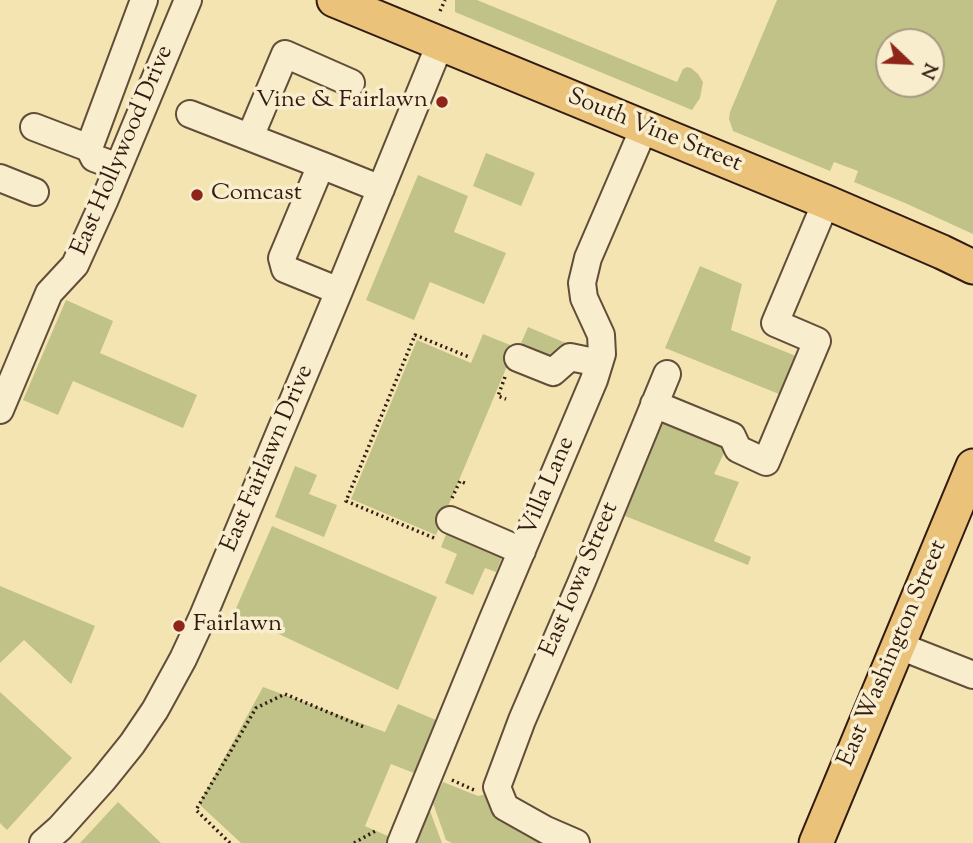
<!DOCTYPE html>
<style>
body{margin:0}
#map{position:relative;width:973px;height:843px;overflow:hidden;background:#f4e4b2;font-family:"Sorts Mill Goudy",serif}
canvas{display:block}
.north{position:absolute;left:875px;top:28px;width:70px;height:70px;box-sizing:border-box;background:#f8edcd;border:2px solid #a89982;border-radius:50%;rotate:113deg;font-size:19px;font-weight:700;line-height:28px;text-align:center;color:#311b12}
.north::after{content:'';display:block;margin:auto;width:24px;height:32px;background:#8f2418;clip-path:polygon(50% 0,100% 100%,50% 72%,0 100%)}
</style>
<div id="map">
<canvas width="973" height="843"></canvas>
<div class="north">N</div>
</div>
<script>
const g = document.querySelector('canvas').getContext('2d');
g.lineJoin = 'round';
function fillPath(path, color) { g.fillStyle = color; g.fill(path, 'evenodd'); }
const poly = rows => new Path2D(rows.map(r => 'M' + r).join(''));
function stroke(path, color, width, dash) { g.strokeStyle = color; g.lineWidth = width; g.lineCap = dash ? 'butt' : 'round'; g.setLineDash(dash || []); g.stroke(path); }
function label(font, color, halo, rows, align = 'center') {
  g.font = font + ' "Sorts Mill Goudy",serif'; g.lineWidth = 7; g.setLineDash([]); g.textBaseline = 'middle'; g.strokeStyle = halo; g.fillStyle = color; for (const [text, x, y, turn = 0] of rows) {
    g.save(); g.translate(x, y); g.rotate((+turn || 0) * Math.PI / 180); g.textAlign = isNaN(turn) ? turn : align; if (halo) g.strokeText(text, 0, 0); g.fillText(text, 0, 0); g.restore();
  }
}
fillPath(poly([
 [455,0,477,0,677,82,683,69,687,67,691,68,698,74,703,82,700,98,692,110,455,12],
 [777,0,973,0,973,234,905,203,854,182,858,171,834,162,830,171,733,131,729,119,730,112],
 [889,42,931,42,931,84,889,84],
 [486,153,535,173,521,206,473,186],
 [418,175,468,196,454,232,506,253,484,304,430,282,414,320,366,300],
 [700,266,742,284,731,330,801,358,784,396,665,348],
 [66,300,113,321,100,353,197,395,183,428,73,381,58,415,23,400],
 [528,327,580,349,561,345,551,356,521,343],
 [483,334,515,347,436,535,351,499,417,340,471,363],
 [675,422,726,449,714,474,739,482,714,541,751,557,748,565,610,510,644,427],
 [295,466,317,475,309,494,337,505,324,537,275,517],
 [272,526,437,597,398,690,234,613],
 [447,532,503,555,496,572,485,568,473,595,445,583,457,554,441,547],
 [0,586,95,626,71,684,24,640,0,663],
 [263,687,385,732,398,704,436,720,414,773,391,764,365,826,390,837,387,843,241,843,199,804],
 [0,692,72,758,7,830,0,823],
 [443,782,478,796,495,792,570,843,452,843,446,840,433,803],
 [118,802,161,843,80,843],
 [427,803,442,843,410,843]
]), '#c1c288');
const minor = poly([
 [190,114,321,165,282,258,285,269,339,291],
 [34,127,89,148],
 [250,137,285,54,351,83],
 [321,165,381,189],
 [118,167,94,158,89,148,144,0],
 [0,178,35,192],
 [518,358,553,372,570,357,599,363],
 [654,404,732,436,738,449,766,462,817,341,775,323,826,202],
 [0,410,49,293,75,265,105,199,188,0],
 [450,520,522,551],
 [897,645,973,675],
 [43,843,60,828,103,780,132,744,155,710,183,659,203,616,339,291,440,44],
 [401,843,492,621,594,380,602,354,601,335,584,298,582,283,588,258,644,128],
 [576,843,546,830,505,807,497,787,522,720,582,581,667,374]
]);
const major = poly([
 [334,0,826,202,942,252,973,267],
 [816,843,973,466]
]);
stroke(minor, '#624d3a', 30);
stroke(major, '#311b12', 37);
stroke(poly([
 [440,11,445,0],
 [505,377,498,396,506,399],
 [452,498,460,481,467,484],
 [434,538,346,501,415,335,469,357],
 [452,780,474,790],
 [230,843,196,810,256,708,285,694,366,728],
 [354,843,377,830]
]), '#311b12', 3.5, [2, 3.5]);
stroke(minor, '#f8edcd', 26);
stroke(major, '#eac279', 33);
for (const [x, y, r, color] of [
 [442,102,7,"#8f2418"],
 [197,195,7,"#8f2418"],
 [179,626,7,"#8f2418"]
]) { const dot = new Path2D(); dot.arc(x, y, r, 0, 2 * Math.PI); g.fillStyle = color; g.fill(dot); stroke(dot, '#f8edcd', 2.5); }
label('24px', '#311b12', '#f8edcd', [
 ["Vine & Fairlawn",428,102,"right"],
 ["Comcast",211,195],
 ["Fairlawn",193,626]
], 'left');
label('24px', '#311b12', '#f8edcd', [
 ["South Vine Street",654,132,22],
 ["East Hollywood Drive",124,151,-67],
 ["East Fairlawn Drive",269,459,-67],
 ["Villa Lane",549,487,-67],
 ["East Iowa Street",581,580,-67],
 ["East Washington Street",894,654,-67]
]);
</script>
